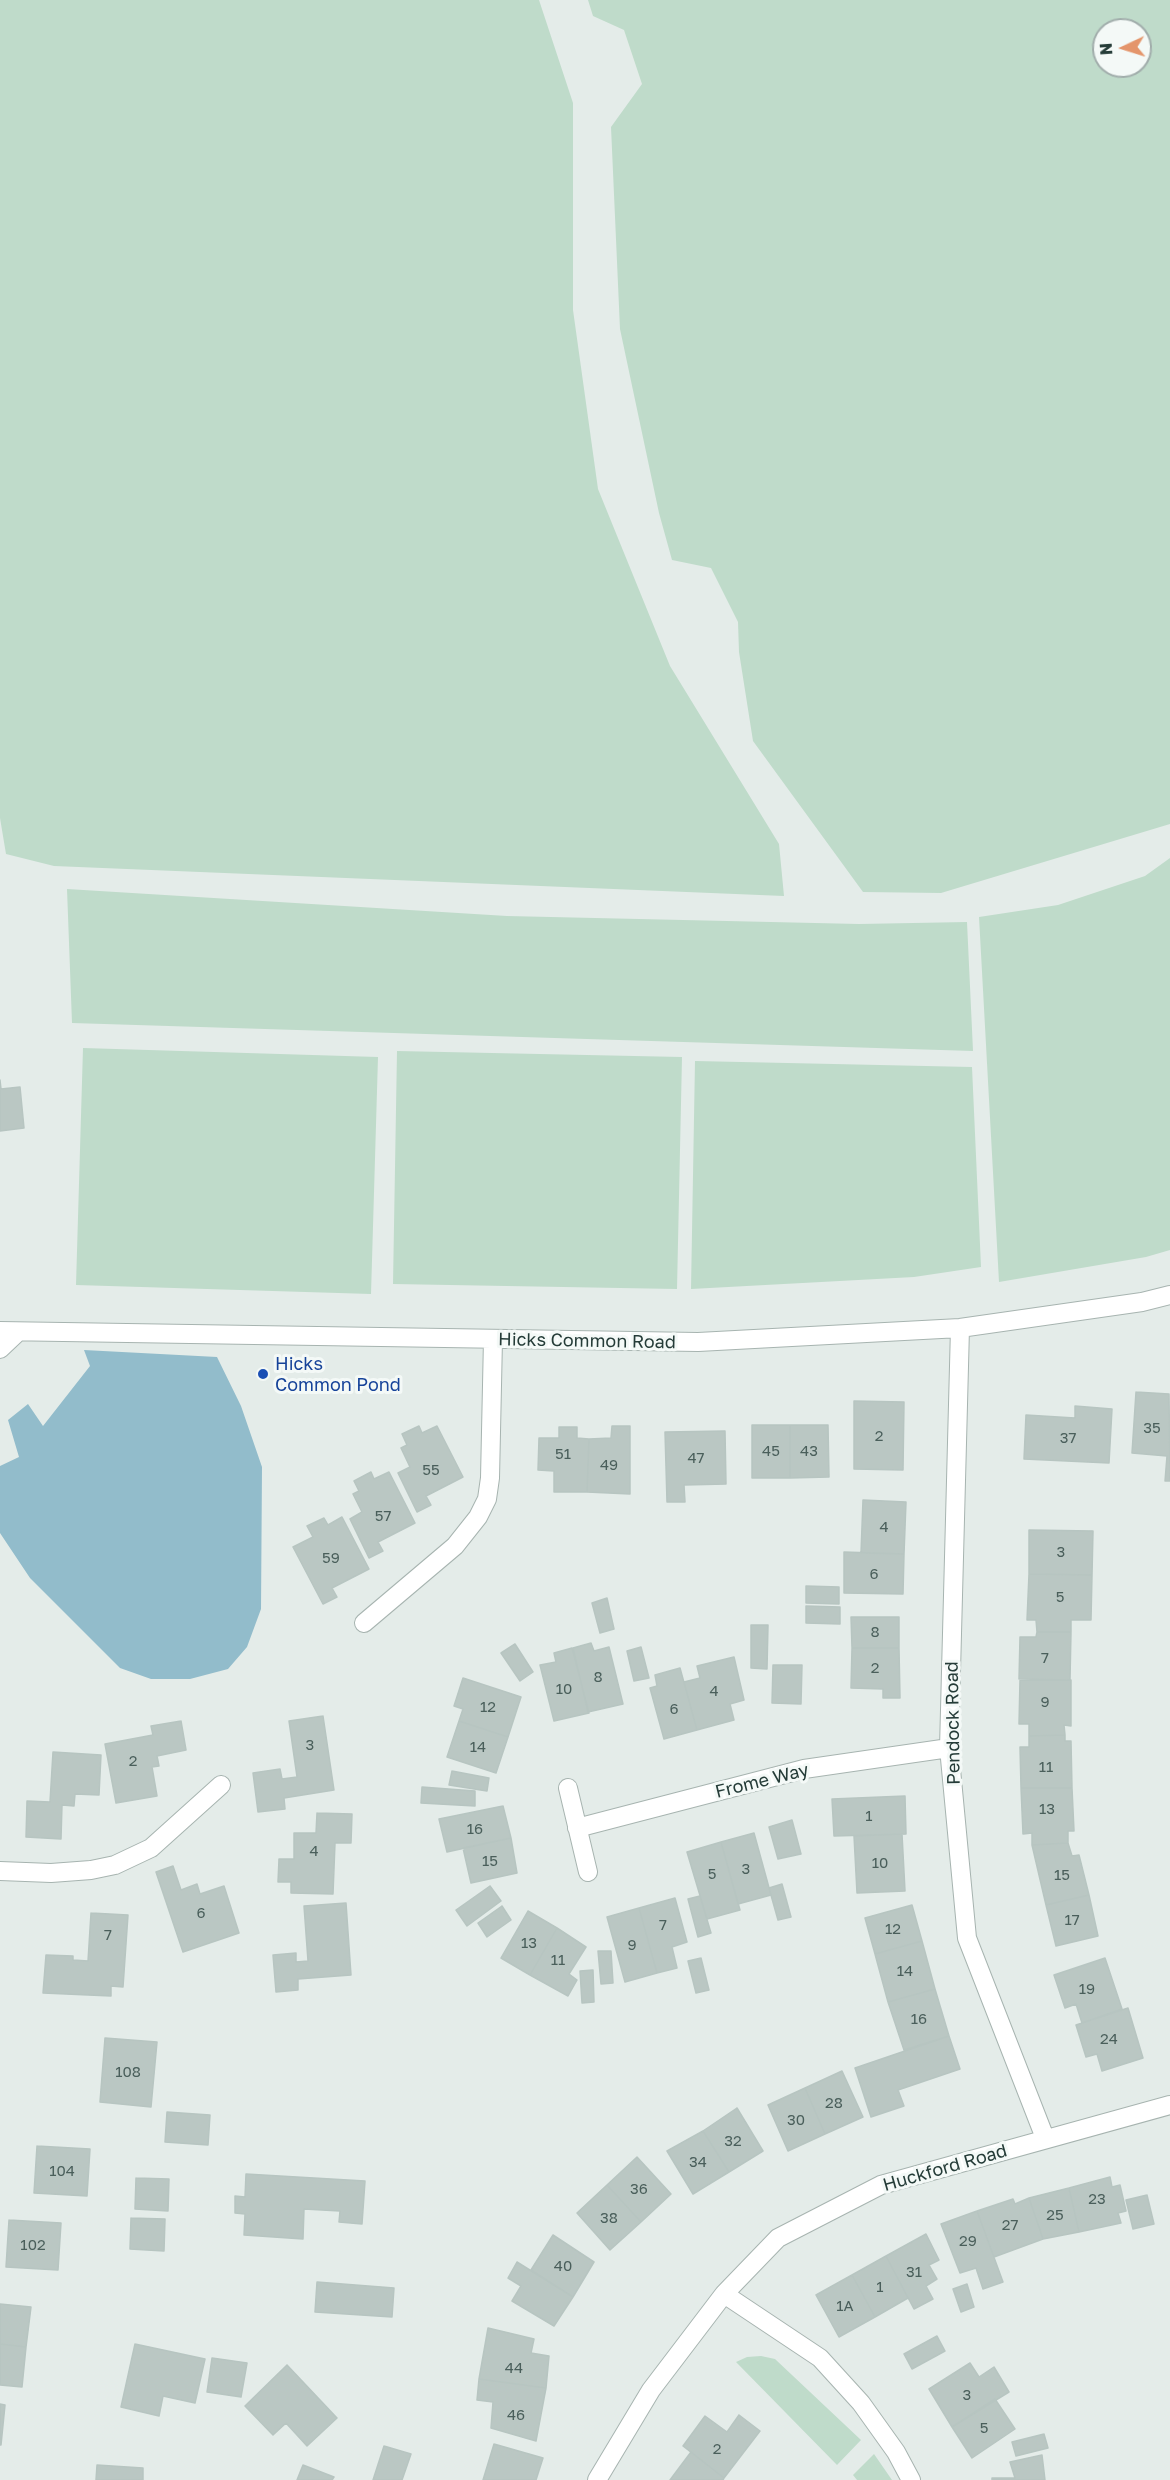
<!DOCTYPE html>
<style>
body{margin:0}
#map{position:relative;width:1170px;height:2480px;overflow:hidden;background:#e4ece9;font-family:"Golos Text",sans-serif}
canvas{display:block}
.north{position:absolute;left:1092px;top:18px;width:60px;height:60px;box-sizing:border-box;background:#f4f9f7;border:2px solid #a1adab;border-radius:50%;rotate:266deg;font-size:16px;font-weight:700;line-height:24px;text-align:center;color:#253c38}
.north::after{content:'';display:block;margin:auto;width:21px;height:27px;background:#e4956b;clip-path:polygon(50% 0,100% 100%,50% 72%,0 100%)}
</style>
<div id="map">
<canvas width="1170" height="2480"></canvas>
<div class="north">N</div>
</div>
<script>
const g = document.querySelector('canvas').getContext('2d');
g.lineJoin = 'round';
function fillPath(path, color) { g.fillStyle = color; g.fill(path, 'evenodd'); }
const poly = rows => new Path2D(rows.map(r => 'M' + r).join(''));
function stroke(path, color, width, dash) { g.strokeStyle = color; g.lineWidth = width; g.lineCap = dash ? 'butt' : 'round'; g.setLineDash(dash || []); g.stroke(path); }
function label(font, color, halo, rows, align = 'center') {
  g.font = font + ' "Golos Text",sans-serif'; g.lineWidth = 6; g.setLineDash([]); g.textBaseline = 'middle'; g.strokeStyle = halo; g.fillStyle = color; for (const [text, x, y, turn = 0] of rows) {
    g.save(); g.translate(x, y); g.rotate((+turn || 0) * Math.PI / 180); g.textAlign = isNaN(turn) ? turn : align; if (halo) g.strokeText(text, 0, 0); g.fillText(text, 0, 0); g.restore();
  }
}
fillPath(poly([
 [0,0,539,0,573,103,573,310,598,489,670,666,779,844,784,896,54,866,6,854,0,818],
 [588,0,1170,0,1170,824,941,893,863,892,753,741,739,652,738,622,711,568,672,560,659,513,620,329,611,127,642,84,624,30,593,16],
 [1104,30,1140,30,1140,66,1104,66],
 [1170,858,1170,1250,1146,1257,999,1282,979,917,1058,905,1145,876],
 [67,889,507,916,859,924,967,922,973,1051,72,1023],
 [83,1048,378,1057,371,1294,76,1285],
 [397,1051,682,1057,677,1289,393,1284],
 [695,1061,972,1067,981,1267,914,1277,691,1289],
 [761,2356,775,2359,861,2440,837,2465,736,2362,747,2357],
 [874,2454,892,2480,857,2480,853,2475]
]), '#bfdbca');
fillPath(poly([
 [84,1350,217,1357,241,1406,262,1467,261,1609,247,1647,228,1669,190,1679,151,1679,120,1668,30,1578,0,1533,0,1466,19,1457,8,1420,28,1404,43,1426,90,1366]
]), '#92bccb');
const building = poly([
 [0,1080,1,1089,20,1087,24,1128,0,1131,0,1080],
 [1136,1392,1169,1394,1170,1481,1165,1481,1167,1456,1132,1453,1136,1392],
 [854,1401,904,1402,903,1470,854,1469,854,1401],
 [1075,1406,1112,1409,1109,1463,1024,1459,1026,1415,1075,1418,1075,1406],
 [752,1425,790,1425,790,1478,752,1478,752,1425],
 [790,1425,828,1425,829,1477,790,1478,790,1425],
 [419,1426,422,1433,437,1426,463,1477,426,1496,431,1505,417,1512,398,1473,410,1467,401,1448,407,1445,402,1434,419,1426],
 [612,1426,630,1426,630,1494,587,1492,589,1439,611,1438,612,1426],
 [559,1427,577,1427,577,1438,589,1439,587,1492,554,1492,554,1471,538,1470,539,1438,559,1438,559,1427],
 [725,1431,726,1484,684,1485,685,1502,667,1502,665,1432,725,1431],
 [371,1472,374,1479,389,1472,415,1523,378,1542,383,1551,369,1558,350,1519,362,1512,353,1494,359,1491,354,1481,371,1472],
 [863,1500,906,1502,904,1554,861,1553,863,1500],
 [342,1517,369,1569,332,1588,337,1597,323,1604,293,1547,313,1537,307,1526,324,1518,328,1525,342,1517],
 [1029,1530,1093,1531,1092,1575,1029,1574,1029,1530],
 [844,1552,904,1554,903,1594,844,1593,844,1552],
 [1029,1574,1092,1575,1091,1620,1071,1620,1071,1632,1037,1632,1036,1620,1027,1620,1029,1574],
 [806,1586,839,1587,839,1604,806,1603,806,1586],
 [607,1598,614,1629,600,1633,592,1603,607,1598],
 [806,1606,840,1607,840,1624,806,1623,806,1606],
 [851,1617,899,1617,899,1648,852,1648,851,1617],
 [751,1625,768,1625,767,1669,751,1668,751,1625],
 [1037,1632,1071,1632,1070,1680,1019,1679,1020,1637,1036,1637,1037,1632],
 [591,1643,594,1651,609,1647,623,1704,588,1712,573,1648,591,1643],
 [515,1644,533,1672,520,1681,501,1653,515,1644],
 [641,1647,649,1678,634,1681,627,1651,641,1647],
 [572,1648,589,1713,554,1721,540,1665,556,1662,554,1653,572,1648],
 [852,1648,899,1648,900,1698,883,1698,883,1689,851,1688,852,1648],
 [734,1657,744,1700,730,1704,734,1720,697,1730,684,1682,700,1678,697,1666,734,1657],
 [773,1665,802,1665,801,1704,772,1703,773,1665],
 [680,1668,697,1730,664,1739,650,1688,657,1686,655,1675,680,1668],
 [463,1678,521,1697,508,1737,459,1721,463,1709,454,1706,463,1678],
 [1020,1680,1071,1680,1071,1726,1064,1725,1065,1735,1029,1736,1029,1724,1019,1724,1020,1680],
 [323,1716,334,1790,284,1798,285,1809,258,1812,253,1773,280,1769,282,1779,297,1777,289,1721,323,1716],
 [181,1721,186,1750,157,1756,159,1766,152,1767,157,1796,116,1803,105,1744,153,1735,151,1726,181,1721],
 [459,1721,508,1737,496,1773,447,1757,459,1721],
 [1065,1735,1065,1741,1071,1741,1072,1788,1021,1788,1020,1747,1029,1747,1029,1736,1065,1735],
 [53,1752,101,1755,99,1795,75,1794,74,1806,62,1805,61,1839,26,1837,27,1801,50,1802,53,1752],
 [452,1771,489,1778,487,1791,449,1785,452,1771],
 [422,1787,475,1791,475,1806,421,1803,422,1787],
 [1021,1788,1072,1788,1074,1831,1068,1831,1068,1843,1032,1845,1032,1833,1023,1834,1021,1788],
 [905,1796,906,1834,834,1836,832,1799,905,1796],
 [503,1806,511,1838,447,1852,439,1819,503,1806],
 [317,1813,352,1814,351,1843,335,1843,333,1894,291,1893,291,1882,278,1882,279,1859,294,1859,294,1833,316,1833,317,1813],
 [792,1820,801,1854,778,1859,769,1827,792,1820],
 [754,1833,771,1895,738,1904,721,1842,754,1833],
 [902,1834,905,1891,857,1893,854,1836,902,1834],
 [511,1838,517,1873,471,1883,463,1848,511,1838],
 [721,1842,740,1910,707,1919,687,1852,721,1842],
 [1068,1843,1072,1856,1079,1855,1089,1895,1046,1905,1032,1845,1068,1843],
 [173,1866,181,1890,197,1884,200,1894,224,1886,239,1933,183,1952,156,1872,173,1866],
 [782,1884,791,1917,778,1920,769,1888,782,1884],
 [490,1886,501,1901,467,1926,456,1910,490,1886],
 [1089,1895,1098,1936,1056,1946,1046,1905,1089,1895],
 [700,1896,711,1933,698,1937,688,1899,700,1896],
 [675,1898,687,1942,672,1947,677,1968,657,1973,639,1908,675,1898],
 [346,1903,351,1975,298,1979,298,1990,276,1992,273,1955,296,1953,296,1962,308,1961,304,1906,346,1903],
 [912,1905,922,1941,875,1954,865,1918,912,1905],
 [502,1906,511,1920,487,1937,478,1923,502,1906],
 [639,1908,657,1973,625,1982,607,1917,639,1908],
 [528,1911,557,1928,530,1975,501,1958,528,1911],
 [91,1913,128,1915,123,1987,111,1986,111,1996,43,1993,46,1955,73,1956,73,1960,88,1961,91,1913],
 [557,1928,586,1947,569,1974,577,1980,568,1996,530,1975,557,1928],
 [922,1941,935,1989,888,2002,875,1954,922,1941],
 [598,1951,611,1951,613,1983,601,1984,598,1951],
 [701,1958,709,1990,696,1993,688,1961,701,1958],
 [1105,1958,1122,2009,1082,2023,1076,2004,1065,2008,1054,1975,1105,1958],
 [593,1970,594,2002,582,2003,580,1971,593,1970],
 [935,1989,949,2036,904,2050,888,2002,935,1989],
 [1128,2008,1143,2058,1102,2071,1097,2054,1086,2057,1076,2025,1128,2008],
 [949,2036,960,2069,898,2090,904,2106,871,2117,855,2068,949,2036],
 [105,2038,157,2042,151,2107,100,2102,105,2038],
 [842,2071,863,2117,825,2134,805,2088,842,2071],
 [805,2088,825,2134,788,2151,768,2105,805,2088],
 [737,2108,763,2151,729,2172,703,2131,737,2108],
 [167,2112,210,2115,208,2145,165,2142,167,2112],
 [703,2131,729,2172,693,2194,667,2151,703,2131],
 [37,2146,90,2149,87,2196,34,2193,37,2146],
 [637,2157,671,2194,641,2222,607,2185,637,2157],
 [246,2174,365,2181,362,2224,339,2222,340,2211,304,2209,303,2239,244,2235,245,2214,235,2213,235,2196,245,2197,246,2174],
 [1110,2177,1112,2187,1120,2185,1126,2211,1118,2213,1121,2223,1079,2232,1069,2188,1110,2177],
 [136,2178,169,2179,168,2211,135,2209,136,2178],
 [607,2185,641,2222,610,2250,577,2213,607,2185],
 [1069,2188,1079,2232,1043,2239,1029,2198,1069,2188],
 [1147,2195,1154,2224,1133,2229,1126,2200,1147,2195],
 [1029,2198,1043,2239,994,2257,977,2211,1013,2199,1015,2204,1029,2198],
 [977,2211,1003,2282,983,2289,976,2268,960,2273,941,2224,977,2211],
 [131,2218,165,2219,164,2251,130,2249,131,2218],
 [9,2220,61,2223,58,2270,6,2267,9,2220],
 [926,2234,939,2260,929,2265,937,2279,926,2286,933,2299,914,2309,886,2256,926,2234],
 [553,2235,594,2262,573,2297,531,2270,553,2235],
 [886,2256,908,2298,875,2317,852,2275,886,2256],
 [517,2262,573,2297,554,2326,512,2301,521,2286,508,2278,517,2262],
 [852,2275,875,2317,839,2337,816,2295,852,2275],
 [317,2282,394,2288,392,2317,315,2312,317,2282],
 [967,2284,974,2307,961,2312,953,2289,967,2284],
 [0,2304,31,2307,26,2347,0,2344,0,2304],
 [488,2328,534,2339,531,2353,549,2356,546,2388,479,2379,488,2328],
 [937,2336,945,2351,912,2369,904,2354,937,2336],
 [0,2344,26,2347,22,2387,0,2385,0,2344],
 [135,2344,205,2359,195,2403,163,2396,159,2416,121,2407,135,2344],
 [212,2358,247,2363,241,2397,207,2392,212,2358],
 [970,2363,979,2377,994,2367,1009,2392,952,2427,929,2389,970,2363],
 [287,2365,337,2418,307,2446,286,2423,273,2435,245,2406,287,2365],
 [479,2379,546,2388,536,2441,491,2428,493,2402,477,2400,479,2379],
 [995,2399,1015,2429,972,2458,952,2427,995,2399],
 [0,2404,5,2405,1,2445,0,2445,0,2404],
 [739,2415,760,2431,724,2478,683,2446,705,2416,727,2432,739,2415],
 [1044,2434,1048,2448,1016,2456,1012,2442,1044,2434],
 [494,2444,543,2458,536,2480,483,2480,494,2444],
 [384,2446,411,2454,402,2480,373,2480,384,2446],
 [691,2452,724,2478,723,2480,670,2480,691,2452],
 [1042,2455,1045,2480,992,2480,992,2478,1015,2478,1010,2462,1042,2455],
 [97,2465,143,2468,143,2480,96,2480,97,2465],
 [303,2465,334,2477,332,2480,297,2480,303,2465]
]);
fillPath(building, '#bac7c3');
stroke(building, '#b7c5c1', 1.5);
const minor = poly([
 [960,1328,949,1748,967,1938,1045,2138],
 [0,1331,698,1342,960,1328,1142,1302,1170,1295],
 [0,1349,18,1332],
 [364,1623,455,1546,478,1517,487,1499,490,1478,493,1339],
 [568,1788,588,1872],
 [577,1828,804,1769,949,1748],
 [0,1871,51,1873,91,1870,115,1865,151,1848,221,1785],
 [724,2294,820,2358,861,2403,896,2452,911,2480],
 [597,2480,651,2390,724,2294,778,2238,881,2185,1170,2105]
]);
stroke(minor, '#a7b4b0', 20);
stroke(minor, '#fff', 18);
for (const [x, y, r, color] of [
 [263,1374,6,"#1a4fb4"]
]) { const dot = new Path2D(); dot.arc(x, y, r, 0, 2 * Math.PI); g.fillStyle = color; g.fill(dot); stroke(dot, '#f4f9f7', 2); }
label('15px', '#4a5f5b', null, [
 ["35",1152,1428],
 ["2",879,1436],
 ["37",1068,1438],
 ["45",771,1451],
 ["43",809,1451],
 ["51",563,1454],
 ["47",696,1458],
 ["49",609,1465],
 ["55",431,1470],
 ["57",383,1516],
 ["4",884,1527],
 ["3",1061,1552],
 ["59",331,1558],
 ["6",874,1574],
 ["5",1060,1597],
 ["8",875,1632],
 ["7",1045,1658],
 ["2",875,1668],
 ["8",598,1677],
 ["10",564,1689],
 ["4",714,1691],
 ["9",1045,1702],
 ["12",488,1707],
 ["6",674,1709],
 ["3",310,1745],
 ["14",478,1747],
 ["2",133,1761],
 ["11",1046,1767],
 ["13",1047,1809],
 ["1",869,1816],
 ["16",475,1829],
 ["4",314,1851],
 ["15",490,1861],
 ["10",880,1863],
 ["3",746,1869],
 ["5",712,1874],
 ["15",1062,1875],
 ["6",201,1913],
 ["17",1072,1920],
 ["7",663,1925],
 ["12",893,1929],
 ["7",108,1935],
 ["13",529,1943],
 ["9",632,1945],
 ["11",558,1960],
 ["14",905,1971],
 ["19",1087,1989],
 ["16",919,2019],
 ["24",1109,2039],
 ["108",128,2072],
 ["28",834,2103],
 ["30",796,2120],
 ["32",733,2141],
 ["34",698,2162],
 ["104",62,2171],
 ["36",639,2189],
 ["23",1097,2199],
 ["25",1055,2215],
 ["38",609,2218],
 ["27",1010,2225],
 ["29",968,2241],
 ["102",33,2245],
 ["40",563,2266],
 ["31",914,2272],
 ["1",880,2287],
 ["1A",845,2306],
 ["44",514,2368],
 ["3",967,2395],
 ["46",516,2415],
 ["5",984,2428],
 ["2",717,2449]
]);
label('18px', '#253c38', '#f4f9f7', [
 ["Hicks Common Road",587,1341,1],
 ["Pendock Road",953,1723,-91],
 ["Frome Way",762,1781,-14],
 ["Huckford Road",945,2168,-16]
]);
label('18px', '#164399', '#f4f9f7', [
 ["Hicks",275,1364],
 ["Common Pond",275,1385]
], 'left');
</script>
